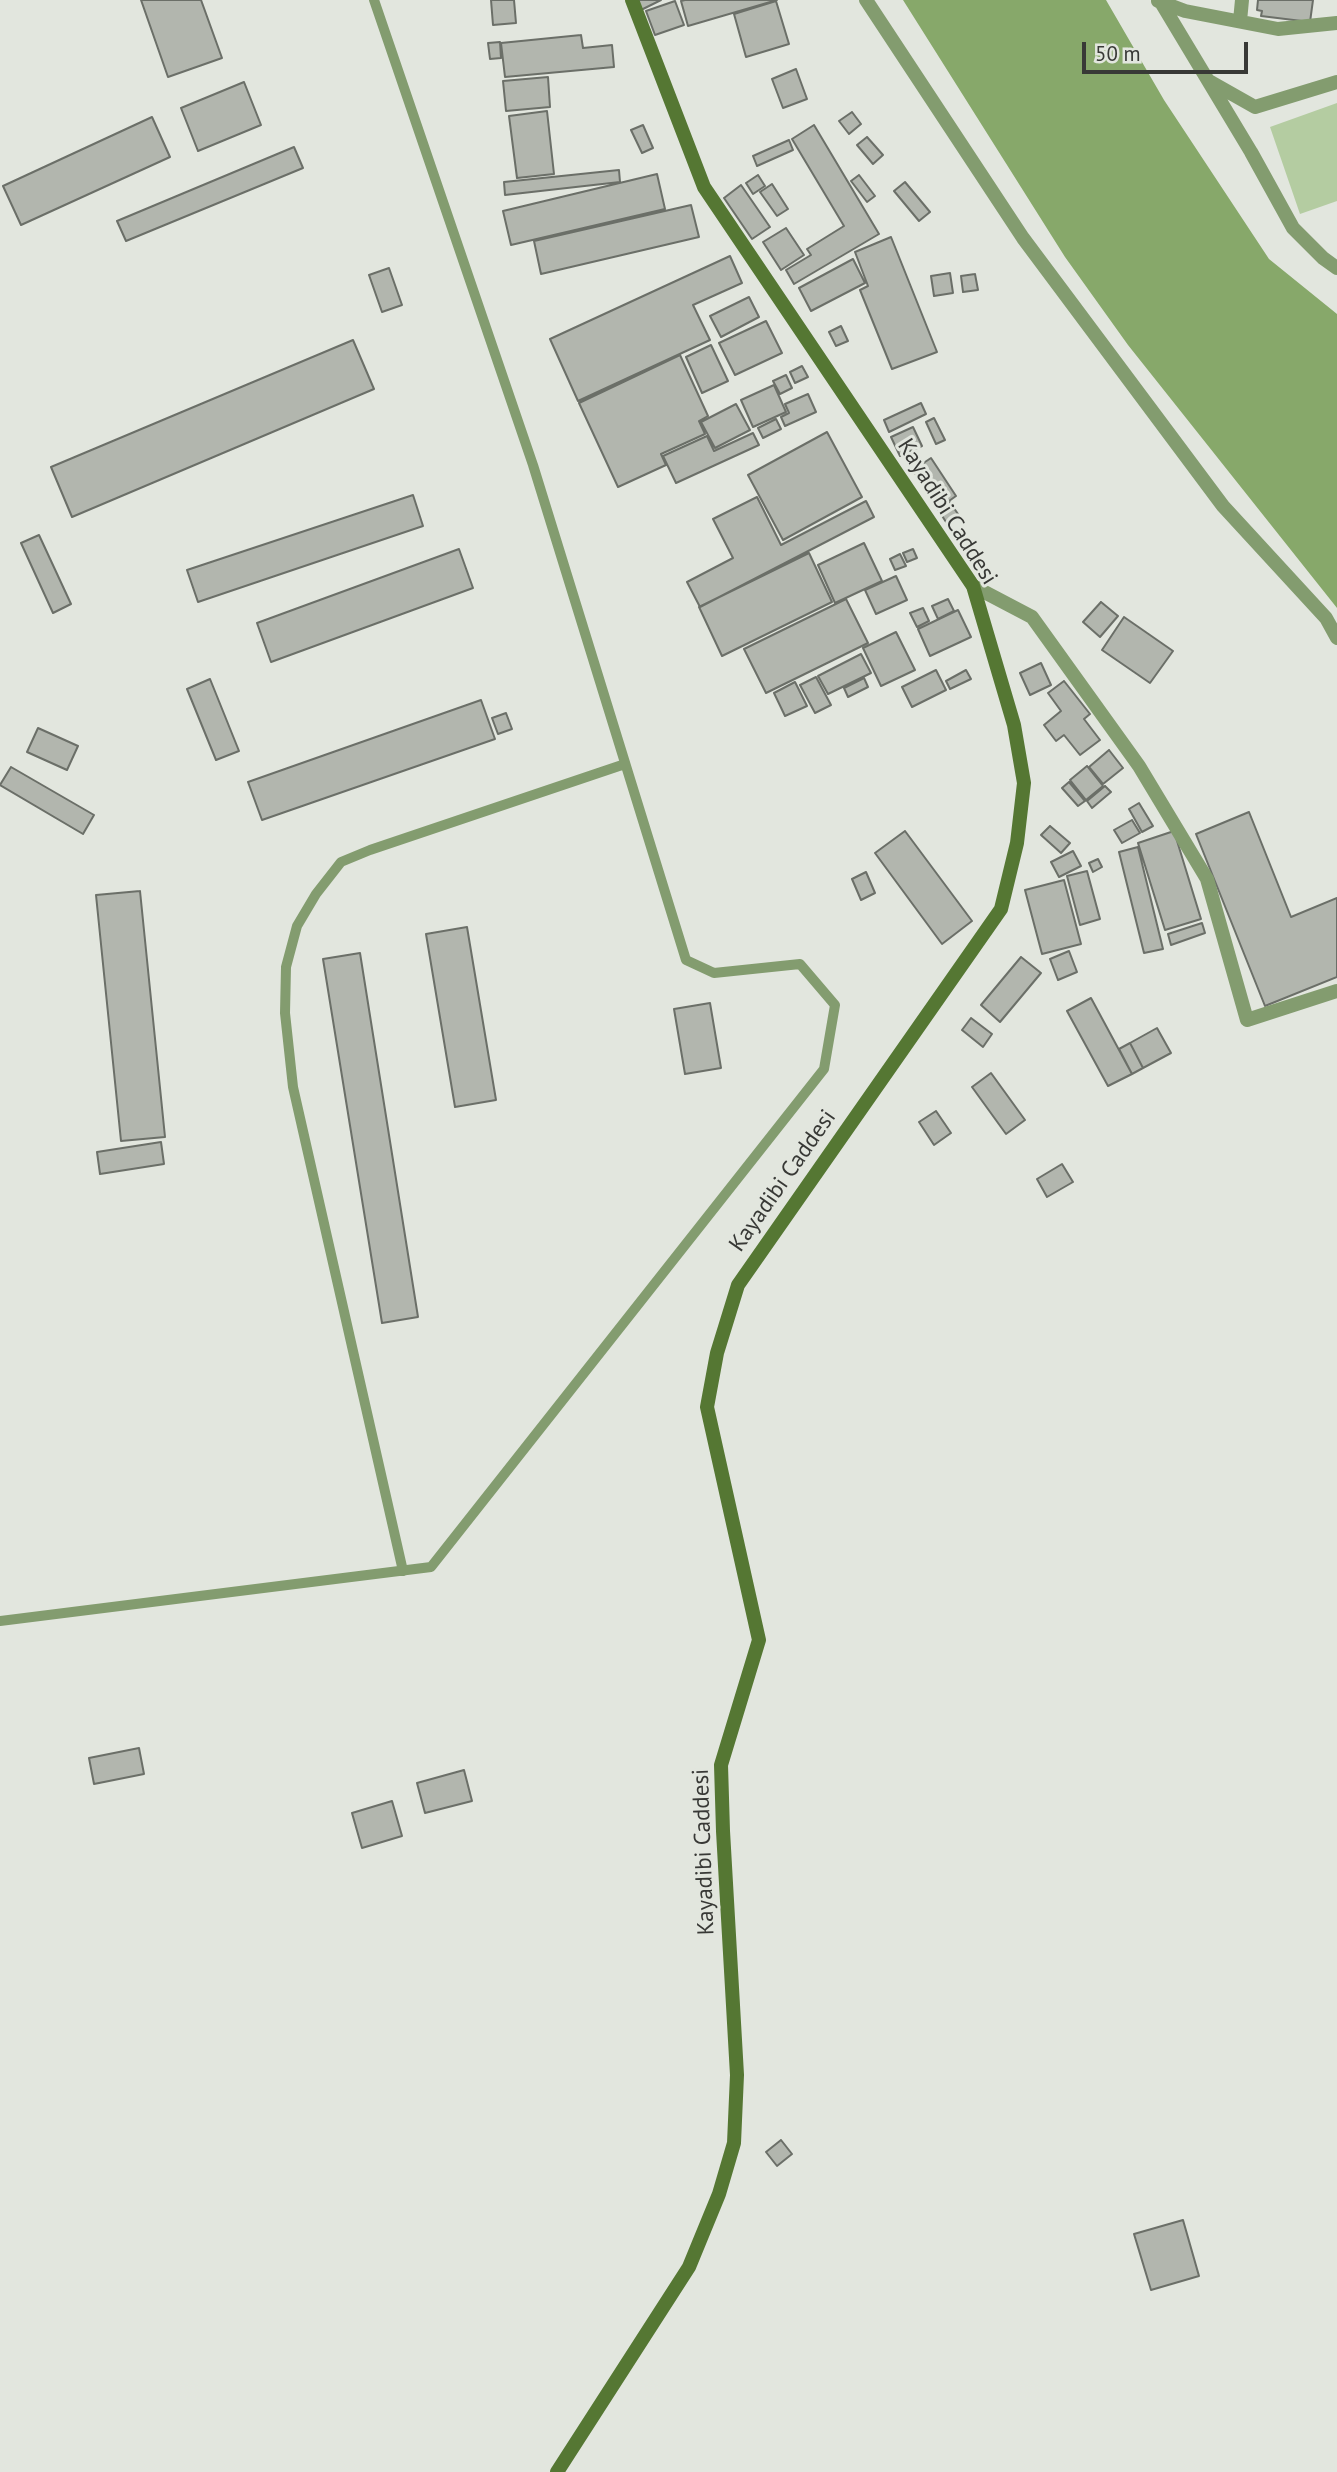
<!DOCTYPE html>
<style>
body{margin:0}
#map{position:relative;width:1337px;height:2472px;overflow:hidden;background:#e2e6de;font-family:"PT Sans",sans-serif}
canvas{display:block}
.scale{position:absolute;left:1082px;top:42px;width:166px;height:32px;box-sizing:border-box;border:4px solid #383936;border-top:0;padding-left:9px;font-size:21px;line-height:24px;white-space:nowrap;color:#383936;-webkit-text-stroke:5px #e2e6de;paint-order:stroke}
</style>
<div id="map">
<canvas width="1337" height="2472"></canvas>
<div class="scale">50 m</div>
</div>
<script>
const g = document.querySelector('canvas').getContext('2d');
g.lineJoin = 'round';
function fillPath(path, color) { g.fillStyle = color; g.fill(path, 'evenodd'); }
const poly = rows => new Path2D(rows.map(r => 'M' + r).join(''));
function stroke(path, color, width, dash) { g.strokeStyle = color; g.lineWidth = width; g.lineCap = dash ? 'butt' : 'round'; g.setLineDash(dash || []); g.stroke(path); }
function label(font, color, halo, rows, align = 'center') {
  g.font = font + ' "PT Sans",sans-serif'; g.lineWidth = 6; g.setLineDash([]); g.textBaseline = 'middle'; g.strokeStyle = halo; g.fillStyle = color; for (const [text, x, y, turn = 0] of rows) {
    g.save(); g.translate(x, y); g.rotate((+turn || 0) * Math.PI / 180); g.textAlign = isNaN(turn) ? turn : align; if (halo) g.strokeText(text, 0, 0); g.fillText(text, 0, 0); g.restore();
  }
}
fillPath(poly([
 [1337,103,1337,201,1300,214,1270,127]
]), '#b4cca1');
fillPath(poly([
 [903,0,1106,0,1164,100,1269,259,1337,314,1337,608,1128,345,1065,257]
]), '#87a86a');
const building = poly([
 [141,0,201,0,222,58,168,77,141,0],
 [491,0,514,0,516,23,493,25,491,0],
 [637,0,661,0,641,10,637,0],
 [685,0,777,0,688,26,681,1,685,0],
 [1258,0,1313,0,1310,22,1261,16,1262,11,1257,10,1258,0],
 [675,1,684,25,655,35,646,11,675,1],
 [776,1,789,44,746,57,734,14,776,1],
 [581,35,583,48,612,45,614,67,505,77,501,43,581,35],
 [500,42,501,58,490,59,488,43,500,42],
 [796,69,807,99,783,108,772,79,796,69],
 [548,77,550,107,506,111,503,81,548,77],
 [244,82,261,125,198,151,181,108,244,82],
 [547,111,554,174,517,178,509,116,547,111],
 [852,112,861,124,849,134,839,121,852,112],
 [152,117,170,157,21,225,3,186,152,117],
 [643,125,653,148,642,153,631,130,643,125],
 [814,125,879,234,794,284,786,270,811,255,807,249,844,226,792,139,814,125],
 [867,137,883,155,873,164,857,145,867,137],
 [789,140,793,150,757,166,753,156,789,140],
 [294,147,303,168,126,241,117,221,294,147],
 [619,170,620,182,505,195,504,182,619,170],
 [657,174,665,209,511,245,503,211,657,174],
 [758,175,765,186,753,194,746,183,758,175],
 [859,175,875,196,867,202,851,181,859,175],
 [905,182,930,212,919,221,894,191,905,182],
 [772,184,788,209,777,216,760,192,772,184],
 [741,185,770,227,752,239,724,198,741,185],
 [691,205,699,237,541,274,534,241,691,205],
 [786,228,804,255,781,270,763,242,786,228],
 [891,237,937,352,892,369,860,290,868,286,855,252,891,237],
 [730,256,742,283,693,305,710,340,578,401,550,339,730,256],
 [853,259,865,283,811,311,799,288,853,259],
 [389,268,402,305,382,312,369,275,389,268],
 [950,273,953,293,934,296,931,276,950,273],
 [975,274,978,290,963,292,961,276,975,274],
 [749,297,759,317,721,337,710,316,749,297],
 [766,321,782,353,735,375,719,343,766,321],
 [841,326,848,341,836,346,829,332,841,326],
 [353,340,374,389,72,517,51,467,353,340],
 [711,345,728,381,702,393,686,357,711,345],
 [680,355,708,416,699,421,705,434,661,454,666,465,618,487,579,403,680,355],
 [802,366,808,377,795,383,790,372,802,366],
 [786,375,792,388,780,394,773,381,786,375],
 [774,385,786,412,753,427,741,400,774,385],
 [808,394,816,412,785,426,781,417,789,413,785,404,808,394],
 [921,403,926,414,889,432,884,420,921,403],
 [736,404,750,430,715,448,701,422,736,404],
 [934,418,945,440,936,444,926,422,934,418],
 [776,419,781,429,763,438,758,428,776,419],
 [913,427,922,446,900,456,891,437,913,427],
 [827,432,862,497,783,540,748,475,827,432],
 [753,433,759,445,676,483,663,456,707,436,714,451,753,433],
 [931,458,956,496,949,501,958,514,946,522,913,470,931,458],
 [413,495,423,526,198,602,187,570,413,495],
 [757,497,781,545,866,501,874,517,700,607,687,582,733,558,713,519,757,497],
 [39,535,71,604,53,613,21,543,39,535],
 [864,543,882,581,835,603,818,565,864,543],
 [459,549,473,588,271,662,257,623,459,549],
 [913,549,917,558,907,562,903,553,913,549],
 [809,553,832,602,722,656,699,607,809,553],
 [900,554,906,566,895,570,890,559,900,554],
 [896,576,907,600,876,614,865,590,896,576],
 [846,599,868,643,766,693,744,649,846,599],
 [948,599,954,611,938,619,932,606,948,599],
 [1101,602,1118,616,1100,637,1083,622,1101,602],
 [923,608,929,621,917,627,910,613,923,608],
 [958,610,971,637,930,656,918,629,958,610],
 [1124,617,1173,651,1150,683,1102,650,1124,617],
 [896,632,915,670,881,686,863,648,896,632],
 [861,654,871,673,828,694,818,676,861,654],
 [1041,663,1051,685,1030,695,1020,673,1041,663],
 [936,670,946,690,912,707,902,687,936,670],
 [966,670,971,679,950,689,946,681,966,670],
 [816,677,831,705,815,713,800,685,816,677],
 [864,678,868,687,848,697,844,688,864,678],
 [210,679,239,751,216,760,187,689,210,679],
 [1064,681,1090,714,1084,719,1100,740,1080,755,1064,735,1056,741,1044,725,1061,711,1048,693,1064,681],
 [795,682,807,706,785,716,774,693,795,682],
 [481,700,495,739,262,820,248,782,481,700],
 [506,713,512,729,498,734,492,718,506,713],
 [38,728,78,746,67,770,27,752,38,728],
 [1109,750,1123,768,1103,784,1089,767,1109,750],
 [1087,766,1103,786,1086,800,1070,780,1087,766],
 [11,767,94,815,83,834,0,785,11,767],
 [1069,782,1085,801,1078,806,1062,788,1069,782],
 [1105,786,1111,792,1092,808,1087,801,1105,786],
 [1139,803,1153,826,1142,832,1129,809,1139,803],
 [1249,812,1291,917,1337,898,1337,977,1265,1006,1196,834,1249,812],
 [1132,820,1140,833,1122,843,1114,830,1132,820],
 [1050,826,1070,843,1061,853,1041,835,1050,826],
 [905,831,972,921,942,944,875,853,905,831],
 [1174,831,1201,919,1165,930,1138,843,1174,831],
 [1138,847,1163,949,1144,953,1119,852,1138,847],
 [1073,851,1081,866,1059,877,1051,862,1073,851],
 [1098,859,1102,867,1093,872,1089,863,1098,859],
 [1087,871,1100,919,1080,925,1067,876,1087,871],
 [866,872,875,893,861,900,852,879,866,872],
 [1064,880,1081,944,1042,954,1025,890,1064,880],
 [140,891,165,1137,121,1141,96,895,140,891],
 [1202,923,1205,933,1171,945,1168,934,1202,923],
 [467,927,496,1100,455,1107,426,934,467,927],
 [1069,951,1077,972,1058,980,1050,959,1069,951],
 [360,953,418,1317,382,1323,323,959,360,953],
 [1021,957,1041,973,1000,1022,981,1005,1021,957],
 [1091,998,1132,1074,1108,1086,1067,1011,1091,998],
 [710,1003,721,1068,685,1074,674,1009,710,1003],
 [971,1018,992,1034,983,1047,962,1030,971,1018],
 [1157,1028,1171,1053,1143,1068,1130,1043,1157,1028],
 [1130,1043,1143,1068,1132,1074,1119,1049,1130,1043],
 [991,1073,1025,1120,1006,1134,972,1087,991,1073],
 [936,1111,951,1133,934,1145,919,1122,936,1111],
 [161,1142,164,1164,100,1174,97,1152,161,1142],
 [1062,1164,1073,1182,1047,1197,1037,1179,1062,1164],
 [139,1748,144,1774,94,1784,89,1758,139,1748],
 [464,1770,472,1801,425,1813,417,1783,464,1770],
 [392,1801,402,1836,362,1848,352,1813,392,1801],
 [781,2140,792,2154,777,2166,766,2152,781,2140],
 [1183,2220,1199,2276,1151,2290,1134,2234,1183,2220]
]);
fillPath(building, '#b2b6ae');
stroke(building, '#6b6f68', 2);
stroke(poly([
 [403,1571,293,1087,285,1013,286,967,297,926,316,894,341,862,370,850,625,764],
 [0,1621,431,1567,824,1069,835,1005,800,964,714,973,686,960,533,465,374,0]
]), '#839c6f', 10);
stroke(poly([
 [866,0,1023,238,1223,506,1326,618,1337,638],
 [1158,1,1185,11,1278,29,1337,23],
 [1162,4,1251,152,1293,228,1323,258,1337,268],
 [1240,21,1242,0],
 [1209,81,1255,107,1337,82],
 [973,586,1032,617,1139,766,1207,879,1247,1020,1337,991]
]), '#839c6f', 14);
stroke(poly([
 [557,2472,689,2267,719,2194,734,2143,737,2075,723,1831,721,1765,759,1640,707,1407,717,1353,738,1285,1001,909,1017,843,1024,783,1014,725,973,586,704,187,632,0]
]), '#573', 14);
label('23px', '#383936', '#e2e6de', [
 ["Kayadibi Caddesi",947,512,58],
 ["Kayadibi Caddesi",783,1181,-55],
 ["Kayadibi Caddesi",704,1852,-92]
]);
</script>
